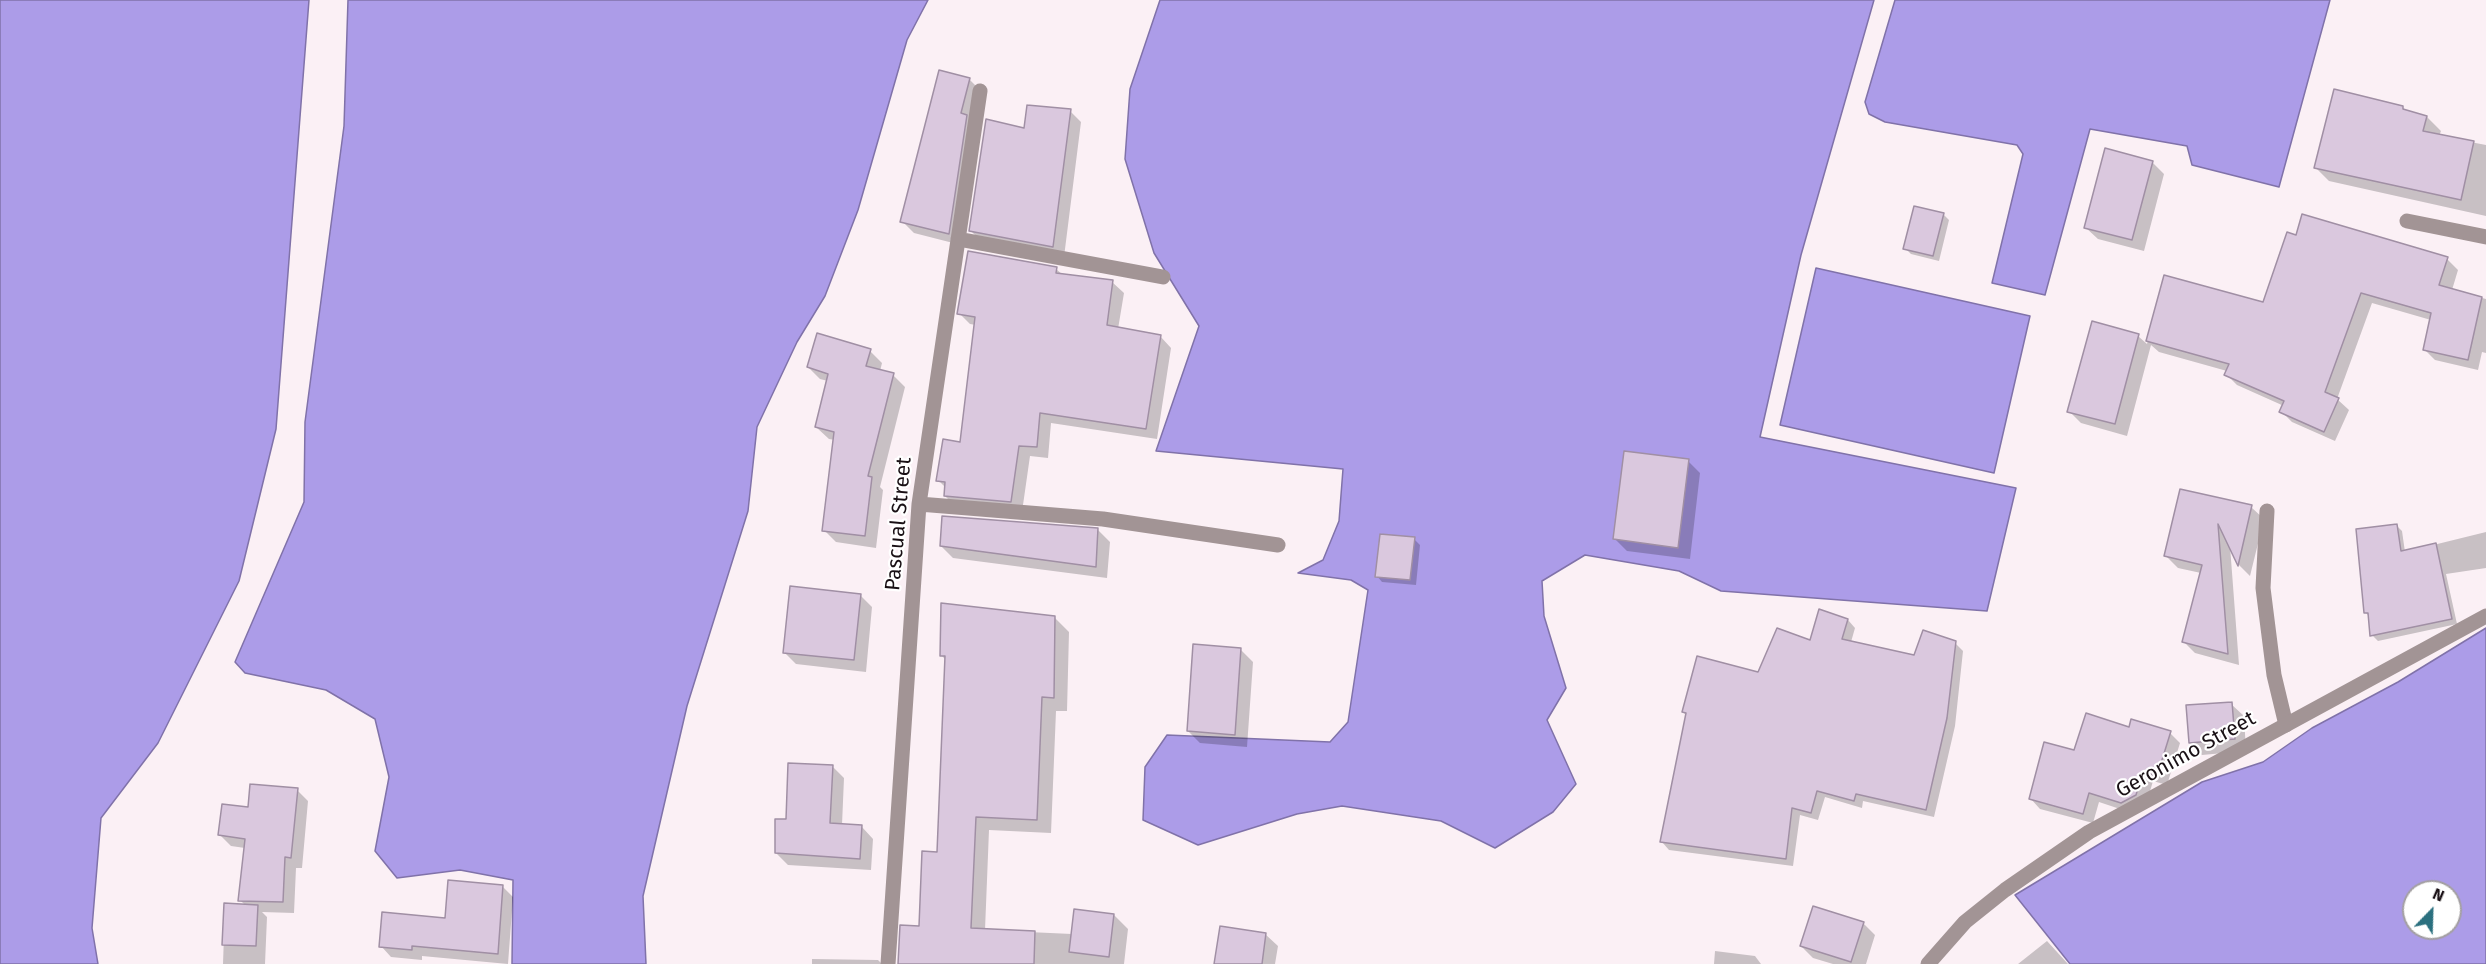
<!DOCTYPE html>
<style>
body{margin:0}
#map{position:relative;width:2486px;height:964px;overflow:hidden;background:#fbf0f5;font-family:"Fira Sans",sans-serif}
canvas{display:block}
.north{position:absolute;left:2402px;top:880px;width:60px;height:60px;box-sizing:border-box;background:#fff;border:2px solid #a39fa1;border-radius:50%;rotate:23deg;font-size:16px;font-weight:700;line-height:24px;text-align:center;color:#191015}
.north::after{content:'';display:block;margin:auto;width:21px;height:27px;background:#2b707f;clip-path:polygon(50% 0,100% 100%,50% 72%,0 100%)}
</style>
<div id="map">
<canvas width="2486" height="964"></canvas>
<div class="north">N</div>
</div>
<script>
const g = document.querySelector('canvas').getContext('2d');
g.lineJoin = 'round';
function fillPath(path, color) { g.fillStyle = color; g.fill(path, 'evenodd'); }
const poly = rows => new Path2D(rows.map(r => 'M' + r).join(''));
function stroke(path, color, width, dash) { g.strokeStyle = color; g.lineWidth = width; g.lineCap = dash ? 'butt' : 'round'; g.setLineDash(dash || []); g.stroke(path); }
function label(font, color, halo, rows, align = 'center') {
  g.font = font + ' "Fira Sans",sans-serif'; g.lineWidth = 4.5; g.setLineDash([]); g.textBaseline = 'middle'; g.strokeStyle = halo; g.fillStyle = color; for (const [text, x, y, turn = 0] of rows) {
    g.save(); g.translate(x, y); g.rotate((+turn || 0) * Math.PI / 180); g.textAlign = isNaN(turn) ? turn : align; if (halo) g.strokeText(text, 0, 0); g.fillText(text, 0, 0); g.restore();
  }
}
const water = poly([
 [0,0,309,0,276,429,239,581,158,743,101,818,92,928,98,964,0,964,0,0],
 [348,0,928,0,907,40,858,210,825,296,797,342,757,427,748,511,687,706,643,896,646,964,512,964,513,880,460,870,397,878,375,851,389,777,375,719,326,690,245,673,235,662,304,502,305,422,344,126,348,0],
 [1160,0,1874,0,1801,255,1760,437,2016,488,1987,611,1721,591,1679,571,1585,555,1542,581,1544,616,1566,688,1547,720,1576,784,1553,812,1495,848,1441,821,1342,806,1297,814,1198,845,1143,820,1145,767,1167,735,1330,742,1348,722,1368,590,1351,580,1298,573,1323,560,1339,521,1343,469,1156,451,1199,326,1154,253,1125,159,1130,89,1160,0],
 [1895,0,2330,0,2279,187,2192,165,2187,146,2090,129,2045,295,1992,283,2023,154,2017,145,1885,122,1869,114,1865,102,1895,0],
 [1816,268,2030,316,1994,473,1780,425,1816,268],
 [2486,628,2486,964,2070,964,2015,895,2202,782,2263,762,2312,728,2398,682,2486,628],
 [2414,892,2450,892,2450,928,2414,928,2414,892]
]);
fillPath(water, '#ac9ce8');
stroke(water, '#8072a9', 1.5);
fillPath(poly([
 [969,79,982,92,961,245,914,233,902,221],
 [2403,108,2407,112,2427,117,2441,131,2439,136,2486,145,2486,216,2329,181,2315,167],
 [1070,111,1081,122,1064,257,982,242,971,231,1026,130],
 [2152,162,2164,174,2144,251,2098,239,2085,227],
 [1943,214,1949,220,1939,261,1911,254,1905,248],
 [2297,237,2447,259,2458,270,2452,290,2486,299,2486,353,2482,352,2478,370,2435,360,2424,349,2431,320,2372,303,2337,399,2349,410,2335,441,2292,422,2281,411,2284,406,2237,385,2226,374,2227,371,2159,352,2151,345,2127,436,2081,423,2069,411,2138,336,2147,344,2165,277,2264,304],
 [1056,269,1063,275,1112,282,1124,293,1118,329,1160,336,1171,348,1157,439,1051,423,1048,458,1030,456,1022,512,956,507,945,496,946,488,938,480,961,443,976,325,970,324,959,313],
 [870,351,882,363,880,371,893,375,905,387,880,487,883,490,876,548,836,542,824,530,835,440,829,439,816,427,828,381,820,379,808,367],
 [1688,461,1700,473,1690,559,1627,551,1615,539],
 [2181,490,2251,507,2264,519,2250,576,2239,565,2230,546,2239,665,2195,653,2183,641,2201,573,2178,568,2166,556],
 [2396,525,2402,531,2405,552,2486,532,2486,568,2446,574,2457,624,2378,641,2372,635,2370,617,2366,613],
 [1098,530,1110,542,1107,578,953,558,941,546],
 [1414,539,1420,545,1416,585,1382,582,1377,576],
 [860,595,872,607,866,672,796,664,784,652],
 [1055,618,1069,632,1067,711,1056,711,1051,833,989,830,985,930,1072,934,1114,915,1128,929,1124,964,899,964,921,928,939,854,947,661,942,656],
 [1848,620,1855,628,1851,642,1915,657,1955,643,1963,651,1955,726,1934,817,1863,801,1862,808,1825,797,1818,820,1800,815,1793,866,1669,850,1662,842,1687,716,1683,712,1759,674],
 [1241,650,1253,662,1247,747,1200,743,1188,731],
 [2231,704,2244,716,2246,751,2202,755,2190,742],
 [2170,733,2180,743,2167,785,2153,781,2146,805,2132,813,2099,802,2093,823,2040,809,2030,798,2075,752],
 [832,766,844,778,842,825,862,827,873,839,871,870,788,865,776,853],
 [297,790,308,801,302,868,296,868,294,913,262,912,267,917,265,964,223,964,225,905,246,906,240,900,245,848,231,846,220,835,249,809],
 [503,887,513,897,508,964,422,956,422,960,391,957,381,946,446,920],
 [1863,923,1875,935,1866,964,1833,964,1813,958,1801,946],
 [1265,934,1278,946,1275,964,1216,964],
 [2047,941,2068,964,2018,964],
 [1715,951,1755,956,1761,964,1714,964],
 [812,959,878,960,882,964,812,964]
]), '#0003');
const building = poly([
 [939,70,970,78,961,113,967,115,949,234,900,222,939,70],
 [2334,89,2403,106,2403,109,2427,116,2423,131,2474,141,2461,200,2314,168,2334,89],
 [1027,105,1071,109,1053,247,969,231,986,119,1024,128,1027,105],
 [2105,148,2153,161,2132,240,2084,228,2105,148],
 [1914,206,1944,213,1933,256,1903,249,1914,206],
 [2302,214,2448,257,2439,285,2482,297,2468,360,2423,350,2431,313,2361,293,2325,392,2339,398,2324,432,2279,412,2284,401,2224,375,2229,364,2146,341,2164,275,2263,302,2287,232,2296,235,2302,214],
 [968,251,1057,267,1056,273,1113,280,1107,325,1161,335,1146,429,1040,413,1037,447,1019,446,1011,502,944,496,945,482,936,481,943,439,960,442,975,317,957,314,968,251],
 [2092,321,2139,334,2115,424,2067,412,2092,321],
 [817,333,871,349,866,366,894,373,868,476,872,477,865,536,822,531,834,432,815,427,828,374,807,367,817,333],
 [1624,451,1689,459,1678,548,1613,539,1624,451],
 [2180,489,2252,505,2238,566,2218,524,2228,654,2182,642,2202,565,2164,556,2180,489],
 [942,516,1098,528,1096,567,940,546,942,516],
 [2397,524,2401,551,2436,543,2452,619,2370,636,2368,613,2364,613,2356,529,2397,524],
 [1380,534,1415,537,1410,580,1375,577,1380,534],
 [790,586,861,594,854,660,783,653,790,586],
 [941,603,1055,616,1054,698,1042,697,1037,820,976,817,971,928,1035,931,1034,964,898,964,900,925,919,926,922,851,937,852,945,656,940,656,941,603],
 [1819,609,1848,619,1842,639,1914,655,1923,630,1956,641,1947,718,1926,810,1856,794,1854,801,1817,791,1811,813,1792,808,1786,859,1660,842,1686,713,1682,712,1697,656,1758,672,1777,628,1810,640,1819,609],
 [1193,644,1241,648,1235,735,1187,731,1193,644],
 [2232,702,2235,739,2189,743,2186,705,2232,702],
 [2086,713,2129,727,2131,719,2171,731,2157,776,2143,772,2136,795,2121,803,2089,793,2083,814,2029,799,2044,742,2074,750,2086,713],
 [788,763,833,765,830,823,862,825,860,859,775,853,775,819,786,819,788,763],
 [250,784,298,788,291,858,285,857,283,902,238,901,245,839,218,835,222,804,248,807,250,784],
 [448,880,503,885,498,954,412,946,412,950,379,947,382,912,445,918,448,880],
 [224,903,258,905,256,946,222,945,224,903],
 [1813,906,1864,922,1851,962,1800,946,1813,906],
 [1074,909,1114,914,1109,957,1069,952,1074,909],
 [1220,926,1266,933,1262,964,1214,964,1220,926]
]);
fillPath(building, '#dac8de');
stroke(building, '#a08fa4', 1.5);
stroke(poly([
 [2267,511,2263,588,2274,675,2286,725]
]), '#a29495', 15);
stroke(poly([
 [2407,221,2486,237],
 [958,239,1163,277],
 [919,504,1103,519,1278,545],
 [888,964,919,504,980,91],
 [1928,964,1965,922,2005,890,2089,832,2486,616]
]), '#a29495', 15);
label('21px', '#191015', '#fff', [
 ["Pascual Street",899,524,-85],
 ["Geronimo Street",2186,755,-29]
]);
</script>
